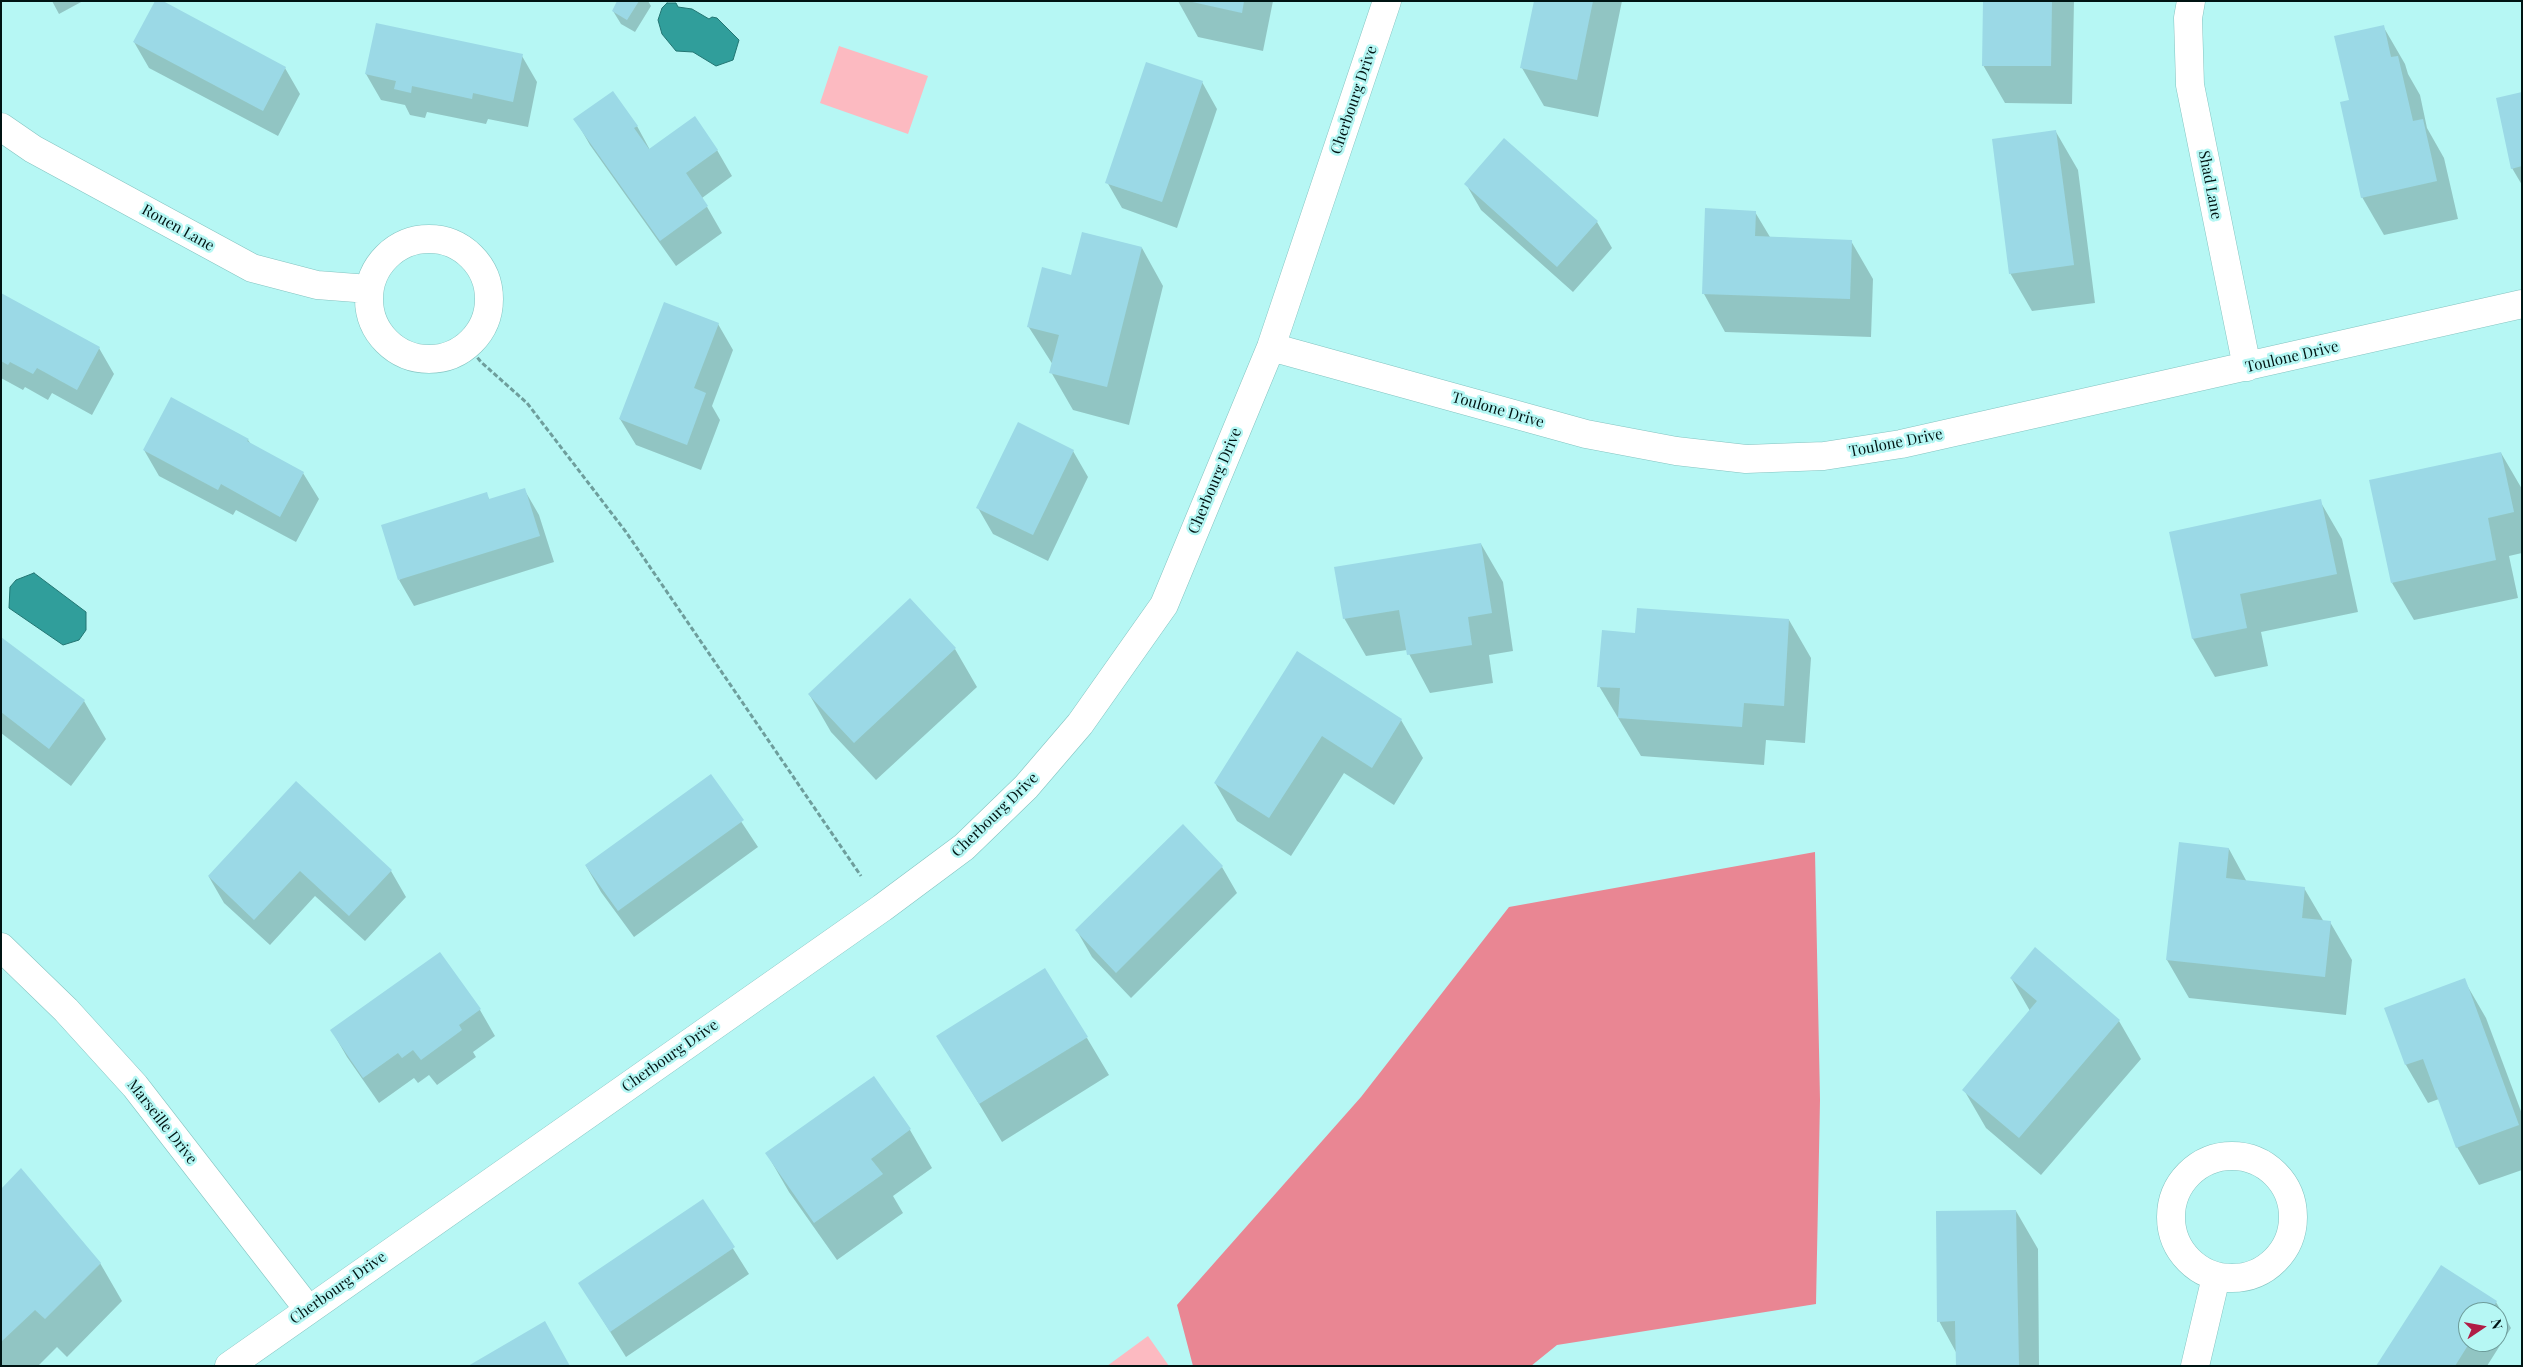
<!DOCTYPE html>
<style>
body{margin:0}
#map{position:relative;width:2523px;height:1367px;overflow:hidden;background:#b6f7f4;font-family:"Playfair Display",serif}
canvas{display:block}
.frame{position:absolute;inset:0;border:2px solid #001413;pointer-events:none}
.north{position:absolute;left:2458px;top:1302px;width:50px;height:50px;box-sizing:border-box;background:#b6f7f4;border:1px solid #6d9c9a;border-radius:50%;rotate:78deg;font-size:14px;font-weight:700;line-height:20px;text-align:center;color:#001413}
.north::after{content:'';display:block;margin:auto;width:18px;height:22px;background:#b01d46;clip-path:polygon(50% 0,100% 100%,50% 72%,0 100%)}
</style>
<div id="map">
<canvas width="2523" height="1367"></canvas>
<div class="frame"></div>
<div class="north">N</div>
</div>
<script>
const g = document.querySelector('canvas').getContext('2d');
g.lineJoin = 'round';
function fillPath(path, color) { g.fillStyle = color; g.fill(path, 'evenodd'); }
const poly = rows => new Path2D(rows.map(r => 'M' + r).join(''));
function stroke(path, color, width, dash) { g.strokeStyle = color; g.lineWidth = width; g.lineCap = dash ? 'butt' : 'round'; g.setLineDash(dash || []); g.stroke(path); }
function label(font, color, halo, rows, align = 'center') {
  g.font = font + ' "Playfair Display",serif'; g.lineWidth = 5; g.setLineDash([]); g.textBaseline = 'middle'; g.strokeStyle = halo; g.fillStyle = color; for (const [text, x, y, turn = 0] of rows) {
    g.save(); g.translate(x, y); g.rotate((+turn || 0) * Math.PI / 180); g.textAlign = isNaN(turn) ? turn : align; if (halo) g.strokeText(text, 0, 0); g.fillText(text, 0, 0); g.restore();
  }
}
fillPath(poly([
 [839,46,928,76,908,134,820,103],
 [1148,1336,1169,1366,1107,1366]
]), '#fcbac1');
fillPath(poly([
 [1815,852,1820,1100,1816,1304,1557,1345,1531,1366,1193,1366,1177,1305,1361,1097,1509,907]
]), '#e98693');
const water = poly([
 [667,3,676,3,678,7,692,9,709,19,712,17,717,18,739,40,733,60,716,66,693,52,676,51,662,34,658,20,662,8,667,3],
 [34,573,86,612,86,630,79,640,63,645,9,608,10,587,16,580,34,573]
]);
fillPath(water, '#309e9b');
stroke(water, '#227572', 1);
fillPath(poly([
 [52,1,83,1,59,14],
 [619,1,648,1,651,6,635,32,621,24,613,11],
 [1178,1,1273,1,1263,51,1198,37],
 [1535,1,1622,1,1598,117,1544,106,1522,68],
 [1984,1,2074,1,2072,104,2005,103,1983,65],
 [2383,26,2405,64,2408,74,2420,95,2427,128,2444,158,2458,219,2384,235,2362,197,2350,101],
 [134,42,285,68,300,94,278,136,149,68],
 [522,56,537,82,528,127,488,119,486,124,427,112,425,118,410,115,405,105,381,100,366,74],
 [1202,82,1217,109,1177,228,1122,208,1107,182],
 [2522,93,2522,185,2512,168],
 [575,119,637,126,650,150,717,150,732,176,702,198,722,233,676,266,590,145],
 [2056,132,2078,170,2095,303,2032,311,2010,273],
 [1466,184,1597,222,1612,248,1573,292,1481,210],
 [1755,212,1770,237,1851,241,1873,279,1871,337,1725,332,1704,294],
 [1142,248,1163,286,1129,425,1073,410,1051,372,1053,365,1028,326,1072,277],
 [1,294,99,348,114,374,92,415,52,393,48,400,25,387,23,390,1,378],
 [718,324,733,350,712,406,720,420,701,470,636,445,620,419],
 [1019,424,1073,451,1088,477,1048,561,993,534,978,508],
 [248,440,251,444,303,473,319,499,296,542,236,510,233,515,159,476,144,450],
 [2501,453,2522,489,2522,553,2509,556,2518,598,2414,620,2392,583],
 [524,489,539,515,554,562,414,606,399,580,486,494,490,500],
 [2320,501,2342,539,2358,612,2261,632,2268,666,2215,677,2193,639,2170,533],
 [1481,544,1503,582,1513,651,1489,655,1493,683,1430,693,1407,650,1366,656,1344,618],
 [1789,620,1811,658,1805,743,1766,740,1764,765,1641,756,1599,686,1636,634],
 [1,639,84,701,106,739,71,786,1,733],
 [955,649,977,687,876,780,831,732,809,694],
 [1298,653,1401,720,1423,758,1394,805,1344,773,1291,856,1237,821,1215,783],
 [711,776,758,847,634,937,601,892,586,866],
 [296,783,391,871,406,897,365,941,315,896,270,945,224,903,209,877],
 [2180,844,2229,849,2247,882,2304,888,2324,922,2330,922,2352,960,2346,1015,2189,998,2167,960],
 [1222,867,1237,893,1131,998,1092,957,1077,931],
 [440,953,480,1010,495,1036,473,1052,476,1057,437,1085,429,1075,418,1083,414,1078,379,1103,347,1057,332,1031],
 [2011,978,2119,1021,2141,1059,2041,1175,1986,1128,1964,1090,2030,1011],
 [2464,980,2486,1018,2522,1114,2522,1170,2479,1185,2457,1147,2439,1099,2428,1103,2406,1065,2385,1009],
 [938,1036,1087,1038,1109,1075,1002,1142],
 [873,1078,910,1130,932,1168,893,1196,903,1213,837,1260,789,1192,767,1154],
 [1,1190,100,1263,122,1301,67,1357,57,1347,38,1366,1,1366],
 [703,1201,749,1274,626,1357,580,1284],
 [2016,1211,2038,1249,2039,1366,1958,1366,1957,1354,1939,1321],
 [2442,1267,2496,1302,2511,1328,2487,1366,2377,1366],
 [2468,1312,2498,1312,2498,1342,2468,1342]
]), '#0003');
fillPath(poly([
 [155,1,163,1,286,67,263,111,133,42],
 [617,1,639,1,627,20,612,11],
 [1188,1,1244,1,1242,13],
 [1534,1,1593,1,1577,80,1520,68],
 [1983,1,2052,1,2051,66,1982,66],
 [376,23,523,54,513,102,473,93,472,99,412,86,411,93,394,89,396,81,365,74],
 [2384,25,2391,57,2398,56,2413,121,2423,119,2437,181,2361,198,2340,102,2349,100,2334,36],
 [1146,62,1203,81,1162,202,1105,183],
 [613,91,638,126,634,128,649,149,695,116,718,150,686,173,708,206,660,241,573,119],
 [2522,92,2522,166,2511,169,2496,98],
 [2056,130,2074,265,2009,274,1992,139],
 [1504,138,1598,221,1557,267,1464,184],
 [1705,208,1756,211,1755,236,1852,240,1850,299,1702,294],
 [1082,232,1142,247,1107,387,1049,373,1059,335,1027,327,1042,267,1071,275],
 [1,293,100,347,77,390,37,368,33,374,10,362,8,365,1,361],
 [664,302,719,323,694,388,706,393,687,445,619,419],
 [171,397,249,439,247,441,304,472,280,517,221,484,218,490,143,450],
 [1018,422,1074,450,1033,535,976,508],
 [2501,452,2514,512,2488,518,2496,560,2391,583,2369,480],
 [525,488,540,536,398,580,381,525,487,492,489,499],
 [2321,499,2337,574,2240,594,2247,628,2192,639,2169,532],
 [1481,543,1492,613,1468,617,1472,645,1407,655,1399,610,1343,619,1334,567],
 [910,598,956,648,854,743,808,694],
 [1637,608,1789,619,1784,706,1744,703,1742,727,1618,718,1620,688,1597,687,1602,630,1635,633],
 [1,637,85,700,49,749,1,712],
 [1297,651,1402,719,1372,768,1322,736,1269,818,1214,783],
 [711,774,744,820,618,911,585,865],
 [296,781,392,870,349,916,300,871,254,920,208,876],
 [1183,824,1223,866,1116,973,1075,930],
 [2179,842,2229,848,2226,878,2305,887,2302,918,2331,921,2325,977,2166,960],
 [2035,947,2120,1020,2019,1138,1962,1090,2037,1001,2010,978],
 [440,952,481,1009,459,1025,462,1030,421,1060,413,1050,402,1058,398,1053,363,1078,330,1030],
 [1045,968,1088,1037,979,1104,936,1036],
 [2465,978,2519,1125,2456,1148,2423,1059,2405,1065,2384,1008],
 [874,1076,911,1129,871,1159,883,1174,814,1223,765,1153],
 [21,1168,101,1263,45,1319,35,1310,1,1342,1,1189],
 [703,1199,735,1247,610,1332,578,1283],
 [2016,1210,2019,1366,1956,1366,1955,1321,1937,1322,1936,1211],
 [2441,1265,2497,1301,2490,1312,2468,1312,2468,1342,2470,1342,2455,1366,2376,1366],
 [545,1321,570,1366,468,1366]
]), '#9bd9e6');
const minor = poly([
 [2191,1,2188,18,2190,85,2247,367],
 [1,127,33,149,252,268,317,285,369,289],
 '369 299a60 60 0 1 1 120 0a60 60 0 1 1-120 0Z',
 [1271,347,1586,434,1676,451,1746,459,1824,456,1901,444,2522,304],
 [1,947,66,1010,135,1086,308,1309],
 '2171 1217a61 61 0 1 1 122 0a61 61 0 1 1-122 0Z',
 [229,1366,882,908,964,847,1026,787,1080,724,1164,605,1271,347,1387,1],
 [2195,1366,2216,1277]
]);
stroke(minor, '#83c3c0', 29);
stroke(poly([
 [468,346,481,362,527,403,626,532,861,876]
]), '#6e9e9c', 3, [5, 2.5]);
stroke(minor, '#fff', 28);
label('15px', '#001413', '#b6f7f4', [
 ["Cherbourg Drive",1354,100,-71],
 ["Shad Lane",2210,185,79],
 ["Rouen Lane",178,228,29],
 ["Toulone Drive",2292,357,-13],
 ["Toulone Drive",1498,410,16],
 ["Toulone Drive",1896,443,-11],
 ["Cherbourg Drive",1215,481,-67],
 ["Cherbourg Drive",995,815,-44],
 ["Cherbourg Drive",670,1056,-35],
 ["Marseille Drive",162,1122,52],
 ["Cherbourg Drive",338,1288,-35]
]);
</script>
